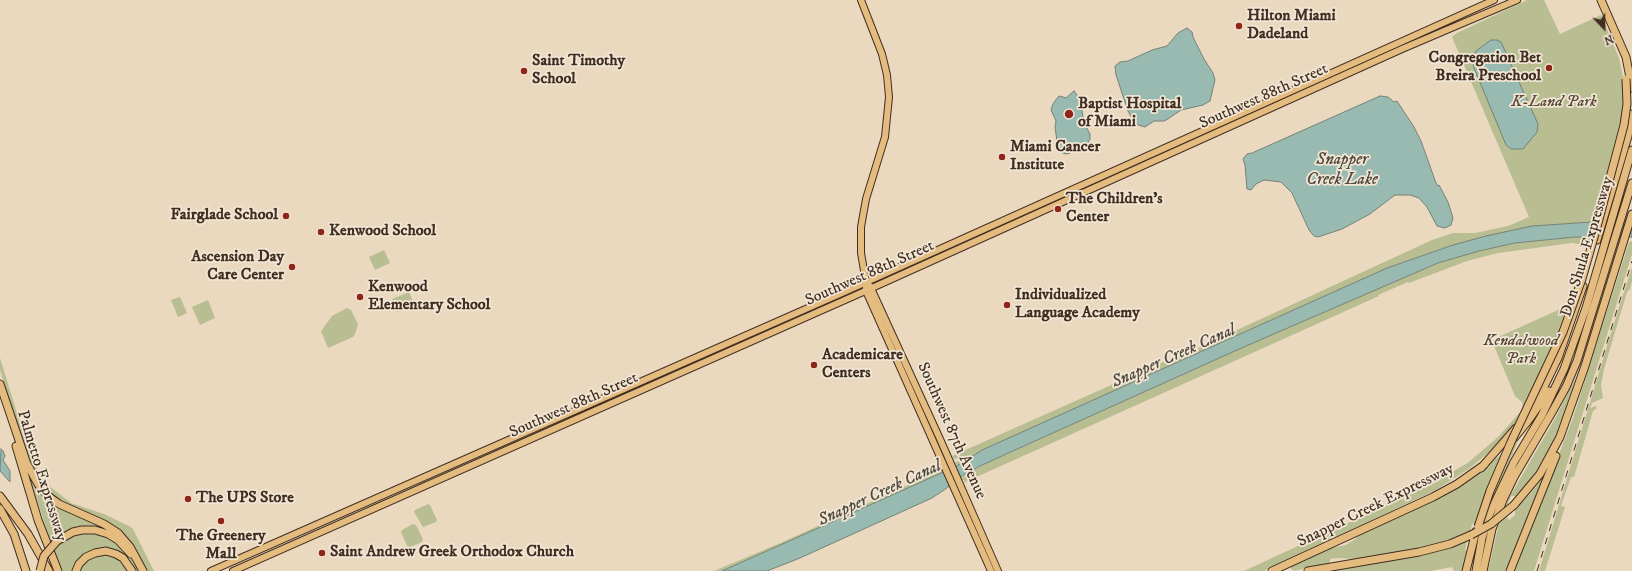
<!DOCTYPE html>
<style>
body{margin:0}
#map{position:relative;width:1632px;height:571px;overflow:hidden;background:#ead8bf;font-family:"IM FELL DW Pica",serif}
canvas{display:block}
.north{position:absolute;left:1584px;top:8px;width:40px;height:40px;-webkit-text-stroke:3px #f1e6d5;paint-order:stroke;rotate:158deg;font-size:11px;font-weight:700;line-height:16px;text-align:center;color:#412e21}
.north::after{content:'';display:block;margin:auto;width:14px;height:18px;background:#412e21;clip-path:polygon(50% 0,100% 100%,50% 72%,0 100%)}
</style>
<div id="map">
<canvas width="1632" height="571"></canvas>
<div class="north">N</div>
</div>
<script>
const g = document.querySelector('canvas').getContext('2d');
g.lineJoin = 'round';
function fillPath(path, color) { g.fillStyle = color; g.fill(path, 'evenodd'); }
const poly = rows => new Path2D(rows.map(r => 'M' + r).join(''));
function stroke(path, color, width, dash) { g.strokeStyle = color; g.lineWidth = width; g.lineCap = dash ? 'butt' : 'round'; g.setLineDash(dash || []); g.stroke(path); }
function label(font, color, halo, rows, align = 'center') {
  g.font = font + ' "IM FELL DW Pica",serif'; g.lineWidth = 3.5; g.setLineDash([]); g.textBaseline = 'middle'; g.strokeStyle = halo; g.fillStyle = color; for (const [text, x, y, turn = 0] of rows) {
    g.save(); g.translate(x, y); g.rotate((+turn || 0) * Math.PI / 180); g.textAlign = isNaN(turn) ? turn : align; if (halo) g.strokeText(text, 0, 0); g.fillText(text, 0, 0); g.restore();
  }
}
fillPath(poly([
 [1527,0,1544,0,1560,34,1601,15,1619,58,1622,72,1625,91,1623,111,1595,218,1600,220,1632,222,1632,225,1592,222,1532,226,1453,245,1412,259,1387,268,982,450,956,466,954,463,959,461,957,458,954,459,952,456,1183,353,1185,357,1199,351,1198,348,1432,240,1453,233,1475,233,1508,226,1529,217,1452,37,1457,33],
 [1575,237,1591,237,1586,269,1526,413,1503,440,1470,468,1436,490,1264,571,1244,571,1434,483,1469,462,1498,437,1523,409,1522,402,1515,396,1492,341,1494,339,1567,306,1582,268,1589,246,1572,243,1498,253,1467,261,1409,283,1408,282,1378,295,1379,296,963,483,965,480,962,480,961,478,980,466,1004,455,1246,346,1438,263,1479,251,1509,244],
 [1632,241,1632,254,1534,571,1514,571,1573,418,1629,242],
 [384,250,390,263,375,270,369,257],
 [1632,267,1632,281,1630,289,1627,292,1604,369,1601,385,1603,398,1592,403,1590,408,1596,406,1597,408,1593,411,1574,477,1571,477,1561,506,1565,507,1545,571,1539,571,1610,336],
 [409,292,414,304,397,312,392,299],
 [180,297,187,313,178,317,171,300],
 [208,300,215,318,200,325,192,307],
 [347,308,351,310,358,324,355,334,353,337,328,348,321,331,332,316],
 [0,358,27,446,43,481,71,503,104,514,129,526,133,529,154,571,146,571,128,539,122,533,65,504,47,491,33,471,24,448,0,370],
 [1576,377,1556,438,1539,471,1517,496,1511,496,1508,503,1506,516,1509,520,1515,515,1515,509,1531,493,1544,476,1545,477,1508,571,1488,571,1499,523,1509,498,1556,417],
 [1521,435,1487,511,1470,571,1476,524,1472,524,1470,532,1448,541,1424,548,1356,559,1337,558,1330,559,1330,563,1294,571,1291,569,1291,566,1327,549,1346,545,1357,538,1358,534,1408,513,1408,512,1480,472,1511,446],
 [943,469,944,472,722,571,714,571,785,541],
 [28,474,38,489,112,531,70,530,57,537,51,542],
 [428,504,430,505,437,520,436,522,423,527,414,512,415,510],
 [413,524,416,525,423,539,422,542,410,547,407,546,401,532,402,530],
 [83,533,95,533,106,537,116,543,126,552,140,571,133,571,130,564,102,549,73,571,62,571,53,549,71,536],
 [1467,541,1465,550,1468,551,1465,571,1454,571,1452,567,1430,571,1326,571,1423,555,1446,549],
 [105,554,120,559,129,571,79,571,82,565,89,558]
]), '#b8be91');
const water = poly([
 [1187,28,1192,32,1193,37,1204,59,1213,73,1215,80,1210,101,1203,105,1181,110,1168,119,1164,121,1154,121,1145,127,1135,124,1128,111,1116,75,1115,66,1120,62,1128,61,1152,50,1167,46,1178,33,1187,28],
 [1491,40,1497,40,1501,42,1538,124,1537,132,1523,149,1511,149,1506,145,1474,68,1473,58,1476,51,1491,40],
 [1074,91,1080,99,1084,123,1090,134,1090,139,1086,146,1078,148,1070,153,1066,154,1060,152,1058,148,1055,127,1056,121,1051,110,1053,104,1058,97,1060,96,1066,98,1074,91],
 [1380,96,1388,97,1394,102,1397,101,1414,127,1421,141,1436,183,1438,186,1439,185,1448,202,1453,218,1451,225,1445,228,1437,226,1427,207,1419,198,1410,195,1395,195,1370,214,1342,229,1318,237,1314,236,1309,230,1292,193,1281,182,1264,180,1256,184,1251,190,1247,189,1245,165,1243,159,1247,154,1252,153,1380,96],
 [1592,222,1632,225,1632,237,1575,237,1515,243,1479,251,1438,263,1246,346,1004,455,980,466,953,481,948,485,949,486,947,488,932,498,800,558,767,571,722,571,957,466,982,450,1387,268,1453,245,1486,236,1532,226,1592,222],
 [1,449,3,451,5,456,3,460,10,471,10,482,0,471,1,449]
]);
fillPath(water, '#98bab1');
stroke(water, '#758277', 1);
const major = poly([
 [861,0,882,54,887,75,889,97,885,137,866,199,861,227,861,253,866,282,866,291,991,571],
 [870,286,940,439,998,571],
 [211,571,842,293,1494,0],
 [233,571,863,292,1402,49,1517,0]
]);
const highway = poly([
 [1601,0,1626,57,1632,88],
 [1597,240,1628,136,1632,114],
 [0,384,27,464,38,484,48,496,59,504,104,524,118,533,130,547,143,571],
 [1527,413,1542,391,1558,358,1583,286],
 [1515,437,1528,421,1549,391],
 [16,446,38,520,58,571],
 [1481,468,1516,428],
 [0,496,28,534,49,571],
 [1514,505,1540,474,1560,437,1585,366,1632,214],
 [0,509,14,534,26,571],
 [57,541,73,532,82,530,95,530,108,534,118,540,131,554],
 [76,571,79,564,86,557,95,553,106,551,116,554,123,558,132,571],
 [1272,571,1433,497,1457,484,1484,465],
 [1308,571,1419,552,1450,544,1471,535],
 [1466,571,1476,531],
 [1476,571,1482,538,1490,513,1514,462,1542,415,1564,369,1586,308,1632,150],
 [1483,571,1492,529,1503,500,1514,477,1551,414,1566,387,1577,361,1632,183],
 [1510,571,1556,456]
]);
stroke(major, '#412e21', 8);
stroke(highway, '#412e21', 9);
stroke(major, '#e5bc80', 6);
stroke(highway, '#e5bc80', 7);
stroke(poly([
 [1537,571,1632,261]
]), '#412e21', 1, [7, 7]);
const highwayBridge = poly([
 [1478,527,1490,491,1511,442,1563,332,1582,279,1597,227,1624,125,1627,104,1626,79],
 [1471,535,1491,524,1514,505],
 [40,571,44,556,57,541]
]);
stroke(highwayBridge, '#412e21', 9, []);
stroke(highwayBridge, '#e5bc80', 7);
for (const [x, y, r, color] of [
 [1239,26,4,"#8f2418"],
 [1549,68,4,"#8f2418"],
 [524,71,4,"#8f2418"],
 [1069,114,5,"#8f2418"],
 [1002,157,4,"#8f2418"],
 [1058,209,4,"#8f2418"],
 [286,216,4,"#8f2418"],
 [321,232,4,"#8f2418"],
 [292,267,4,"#8f2418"],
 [360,297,4,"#8f2418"],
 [1007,305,4,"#8f2418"],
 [814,365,4,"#8f2418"],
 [188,499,4,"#8f2418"],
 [221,521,4,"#8f2418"],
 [322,553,4,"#8f2418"]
]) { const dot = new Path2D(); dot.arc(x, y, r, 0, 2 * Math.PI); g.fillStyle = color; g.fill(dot); stroke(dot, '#f1e6d5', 1.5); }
label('bold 16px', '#412e21', '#f1e6d5', [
 ["Hilton Miami",1247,17],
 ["Dadeland",1247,35],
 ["Congregation Bet",1541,59,"right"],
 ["Breira Preschool",1541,77,"right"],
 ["Saint Timothy",532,62],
 ["School",532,80],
 ["Baptist Hospital",1078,105],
 ["of Miami",1078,123],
 ["Miami Cancer",1010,148],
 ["Institute",1010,166],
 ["The Children's",1066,200],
 ["Center",1066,218],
 ["Fairglade School",278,216,"right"],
 ["Kenwood School",329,232],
 ["Ascension Day",284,258,"right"],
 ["Care Center",284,276,"right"],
 ["Kenwood",368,288],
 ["Elementary School",368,306],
 ["Individualized",1015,296],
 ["Language Academy",1015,314],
 ["Academicare",822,356],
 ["Centers",822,374],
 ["The UPS Store",196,499],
 ["The Greenery",221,537,"center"],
 ["Mall",221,555,"center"],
 ["Saint Andrew Greek Orthodox Church",330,553]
], 'left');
label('16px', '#412e21', '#f1e6d5', [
 ["Southwest 88th Street",1264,97,-24],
 ["Don Shula Expressway",1588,247,-73],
 ["Southwest 88th Street",870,274,-24],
 ["Southwest 88th Street",574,406,-24],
 ["Southwest 87th Avenue",951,431,66],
 ["Palmetto Expressway",41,476,73],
 ["Snapper Creek Expressway",1376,506,-26]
]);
label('italic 16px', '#594b37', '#f1e6d5', [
 ["K-Land Park",1554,103],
 ["Kendalwood",1521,342],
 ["Park",1521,360]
]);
label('italic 17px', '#524a3e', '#f1e6d5', [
 ["Snapper",1342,160],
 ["Creek Lake",1342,180],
 ["Snapper Creek Canal",1174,357,-24],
 ["Snapper Creek Canal",880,494,-25]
]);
</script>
